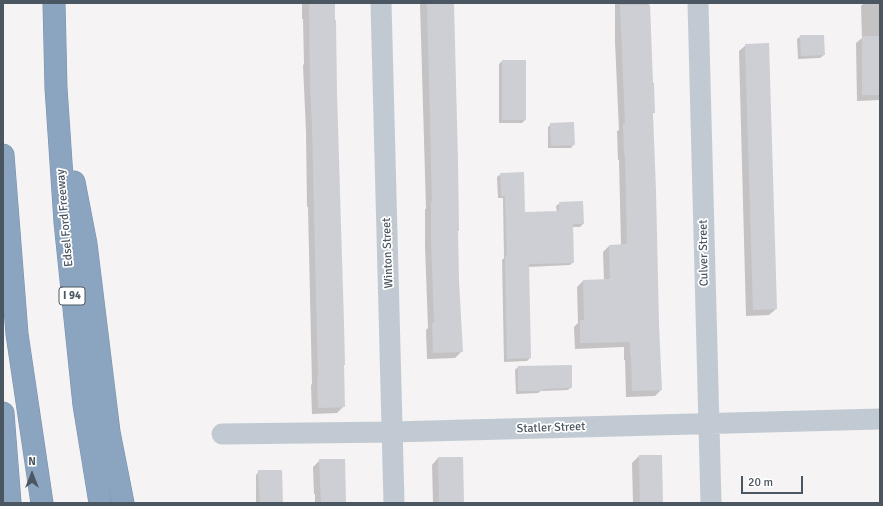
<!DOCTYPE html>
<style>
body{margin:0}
#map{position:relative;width:883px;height:506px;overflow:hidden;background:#f5f3f3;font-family:Signika,sans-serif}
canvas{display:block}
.frame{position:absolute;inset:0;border:4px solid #4a5661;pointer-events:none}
.north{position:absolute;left:12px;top:454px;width:40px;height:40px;-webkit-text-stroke:3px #fff;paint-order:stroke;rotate:0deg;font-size:11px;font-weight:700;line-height:16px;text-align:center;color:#4a5661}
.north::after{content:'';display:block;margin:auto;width:14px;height:18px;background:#4a5661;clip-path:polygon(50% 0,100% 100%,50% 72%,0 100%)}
.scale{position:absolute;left:741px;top:476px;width:62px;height:18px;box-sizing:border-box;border:2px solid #4a5661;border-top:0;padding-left:5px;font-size:12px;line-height:14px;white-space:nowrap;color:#4a5661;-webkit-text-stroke:3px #fff;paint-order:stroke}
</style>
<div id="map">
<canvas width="883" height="506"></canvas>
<div class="frame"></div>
<div class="north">N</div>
<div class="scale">20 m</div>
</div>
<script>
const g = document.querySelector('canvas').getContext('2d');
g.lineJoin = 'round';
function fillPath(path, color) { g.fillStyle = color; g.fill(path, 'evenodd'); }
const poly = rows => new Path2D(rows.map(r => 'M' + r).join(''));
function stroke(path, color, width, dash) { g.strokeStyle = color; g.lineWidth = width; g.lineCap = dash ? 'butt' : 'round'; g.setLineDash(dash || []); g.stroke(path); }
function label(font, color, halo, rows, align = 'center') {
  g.font = font + ' Signika,sans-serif'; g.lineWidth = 3.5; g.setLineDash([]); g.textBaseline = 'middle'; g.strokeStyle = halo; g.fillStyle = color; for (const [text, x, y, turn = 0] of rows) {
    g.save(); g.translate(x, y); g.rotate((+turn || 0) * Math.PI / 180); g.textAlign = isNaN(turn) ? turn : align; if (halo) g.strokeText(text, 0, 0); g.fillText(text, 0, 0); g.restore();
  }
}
fillPath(poly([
 [302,3,334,3,344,406,337,413,312,414,311,385,312,384,308,207,307,207,306,132,303,65,304,64,303,19,302,19],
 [420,3,453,3,458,281,462,351,455,358,427,359,426,330,428,328,425,246,425,209,426,209],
 [615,3,649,3,658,324,661,390,655,396,626,397,625,360,624,360,624,347,575,349,574,327,578,323,577,287,583,281,604,280,603,252,609,246,621,245,619,160,618,160,617,131,619,130,615,42],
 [864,3,880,3,880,99,879,100,857,101,856,43,862,38,861,6],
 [801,36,823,36,824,55,820,58,798,59,797,39],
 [746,45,776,309,769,315,746,316,739,51],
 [502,61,525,120,522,123,499,123,499,64],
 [551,124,574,144,571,148,548,148,548,127],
 [501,174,524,213,557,212,556,206,560,203,583,224,580,227,572,227,573,262,570,265,528,267,530,358,527,361,504,362,502,260,504,258,503,198,498,198,497,177],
 [518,367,571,387,568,390,541,391,538,393,516,394,515,370],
 [639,456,661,456,662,503,633,503,632,463],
 [438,458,464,503,433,503,432,465],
 [320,460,345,503,315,503,315,494,314,494,313,467],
 [259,471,282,503,256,503,256,475]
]), '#0003');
fillPath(poly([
 [309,3,335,3,335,20,336,20,337,94,344,323,345,365,344,365,345,407,318,408,317,378,318,378,312,125,310,87],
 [427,3,454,3,458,162,459,231,458,231,459,281,463,352,433,353,432,323,434,323,431,239,431,202,432,202],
 [620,5,650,5,653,83,654,83,655,113,653,113,656,192,659,324,662,390,632,391,631,355,630,355,630,342,580,343,580,320,584,320,583,280,610,279,609,245,627,244,625,154,624,154,623,124,625,124],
 [800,35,824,35,825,55,801,56],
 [862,36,880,36,880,95,862,95],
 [769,43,777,309,753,310,745,44],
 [502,60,526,60,526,120,502,120],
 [574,122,575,145,551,146,550,123],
 [524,172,525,212,559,211,559,202,583,201,584,224,573,224,574,263,529,264,531,358,507,359,505,256,507,256,505,196,501,196,500,173],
 [572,365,572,388,543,389,543,391,518,391,518,366],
 [639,455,662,455,663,503,640,503],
 [438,457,463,457,464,503,439,503],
 [319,459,345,459,346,503,321,503],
 [258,470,282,470,283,503,260,503]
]), '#cdcfd5');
const highway = poly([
 [54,3,56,88,65,222,84,405,100,503],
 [3,155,17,334,42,503],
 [74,182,86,244,109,432,123,503],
 [3,413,10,503]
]);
stroke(highway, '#7690ad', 23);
stroke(poly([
 [381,3,394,503],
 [698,3,711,503],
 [222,434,392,432,880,419]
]), '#c1cad2', 21);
stroke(highway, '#8ba5c1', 22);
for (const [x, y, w] of [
 [72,296,26]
]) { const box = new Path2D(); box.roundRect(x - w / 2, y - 9, w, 18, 3); g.fillStyle = '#fff'; g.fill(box); stroke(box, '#4a5661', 1); }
label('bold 11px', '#4a5661', null, [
 ["I 94",72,296]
]);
label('12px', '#4a5661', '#fff', [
 ["Edsel Ford Freeway",65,218,-95],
 ["Winton Street",388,253,-92],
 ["Culver Street",704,253,-91],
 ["Statler Street",551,428,-2]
]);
</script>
